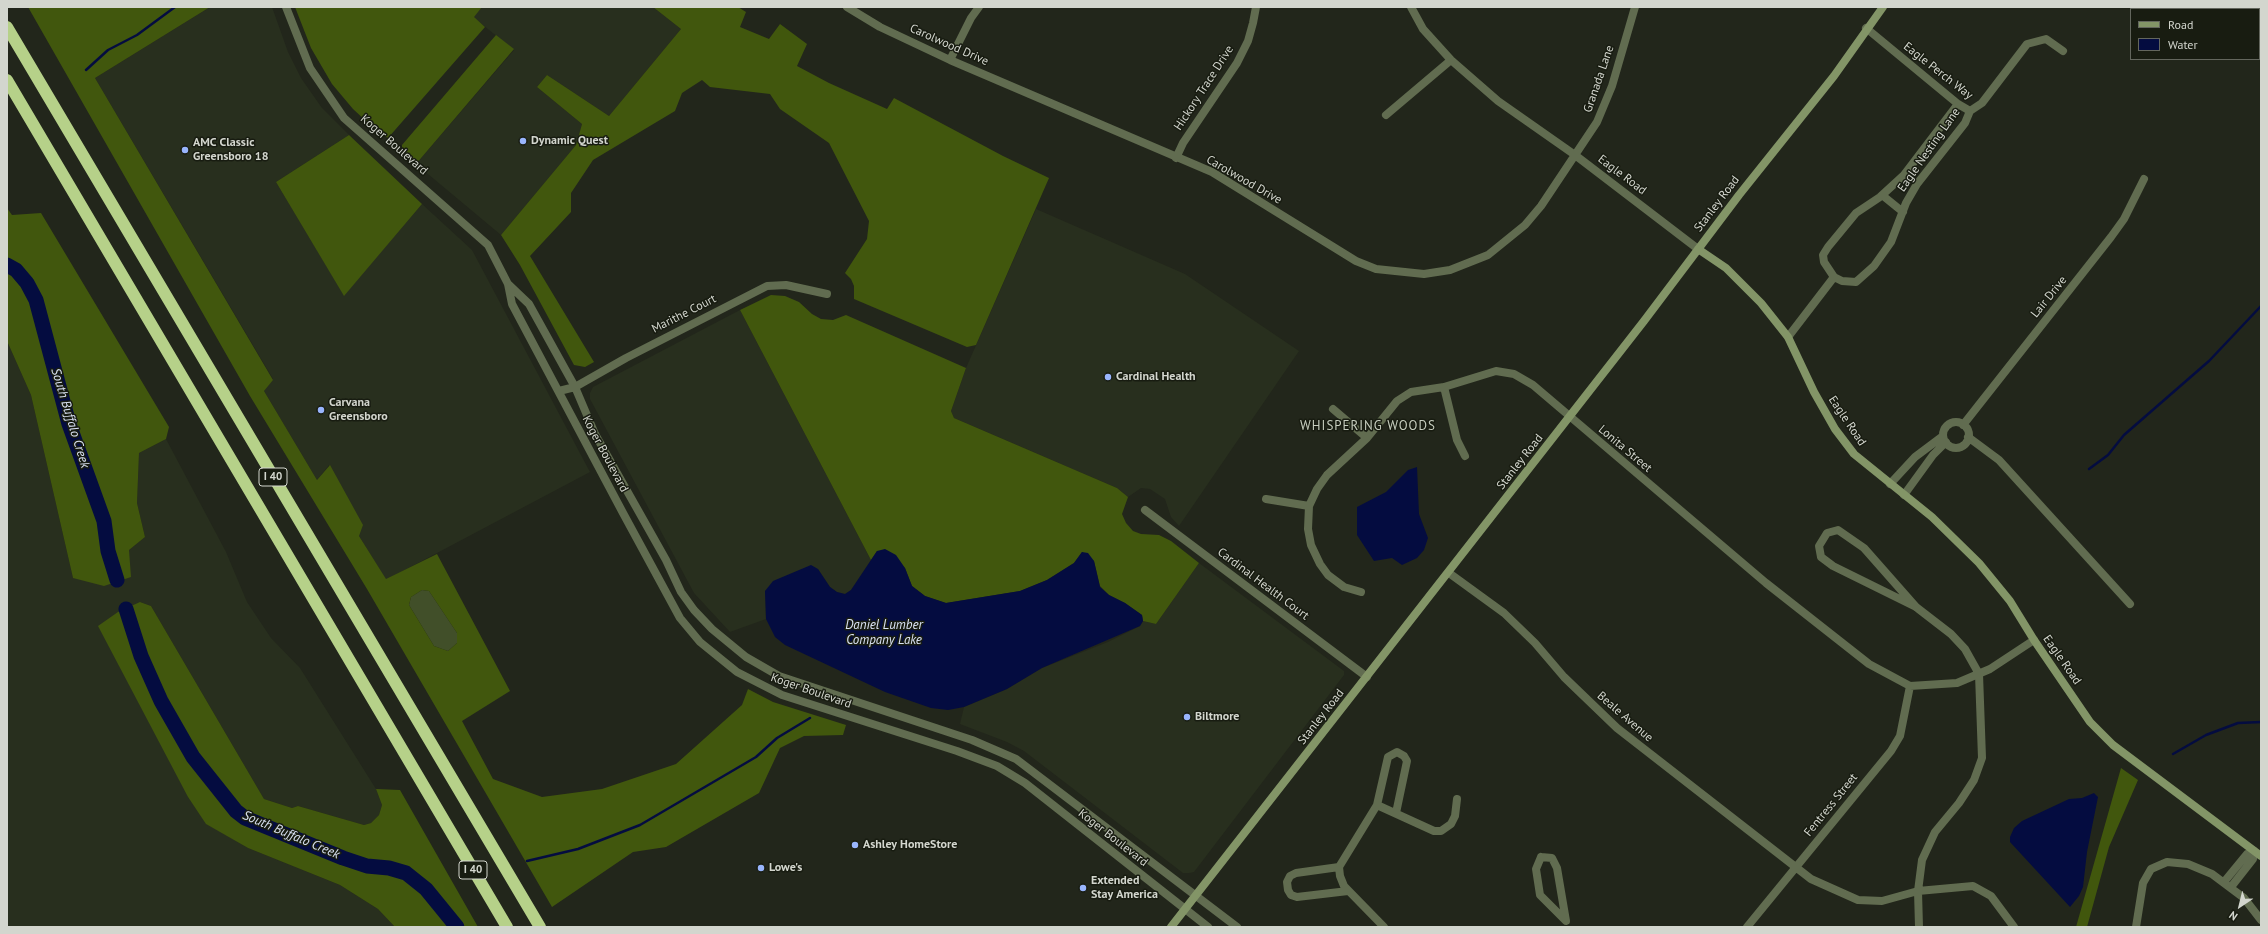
<!DOCTYPE html>
<style>
body{margin:0}
#map{position:relative;width:2268px;height:934px;overflow:hidden;background:#22261b;font-family:"PT Sans",sans-serif}
canvas{display:block}
.frame{position:absolute;inset:0;border:8px solid #d3d6ce;pointer-events:none}
.legend{position:absolute;left:2130px;top:8px;width:130px;height:52px;box-sizing:border-box;background:#181c11;border:1px solid #63665d;margin:0;padding:5px 7px;list-style:none;font-size:12px;color:#d3d6ce}
.legend li{display:flex;align-items:center;gap:8px;height:20px}
.legend b{width:20px;border:1px solid #63665d}
.north{position:absolute;left:2220px;top:886px;width:40px;height:40px;-webkit-text-stroke:3px #181c11;paint-order:stroke;rotate:215deg;font-size:11px;font-weight:700;line-height:16px;text-align:center;color:#d3d6ce}
.north::after{content:'';display:block;margin:auto;width:14px;height:18px;background:#d3d6ce;clip-path:polygon(50% 0,100% 100%,50% 72%,0 100%)}
</style>
<div id="map">
<canvas width="2268" height="934"></canvas>
<div class="frame"></div>
<ul class="legend">
<li><b style="height:5px;background:#839567"></b>Road</li>
<li><b style="height:11px;background:#040c40"></b>Water</li>
</ul>
<div class="north">N</div>
</div>
<script>
const g = document.querySelector('canvas').getContext('2d');
g.lineJoin = 'round';
function fillPath(path, color) { g.fillStyle = color; g.fill(path, 'evenodd'); }
const poly = rows => new Path2D(rows.map(r => 'M' + r).join(''));
function stroke(path, color, width, dash) { g.strokeStyle = color; g.lineWidth = width; g.lineCap = dash ? 'butt' : 'round'; g.setLineDash(dash || []); g.stroke(path); }
function label(font, color, halo, rows, align = 'center') {
  g.font = font + ' "PT Sans",sans-serif'; g.lineWidth = 3; g.setLineDash([]); g.textBaseline = 'middle'; g.strokeStyle = halo; g.fillStyle = color; for (const [text, x, y, turn = 0] of rows) {
    g.save(); g.translate(x, y); g.rotate((+turn || 0) * Math.PI / 180); g.textAlign = isNaN(turn) ? turn : align; if (halo) g.strokeText(text, 0, 0); g.fillText(text, 0, 0); g.restore();
  }
}
fillPath(poly([
 [210,7,272,7,288,52,301,78,322,108,349,135,276,182,344,295,422,204,472,250,590,472,386,580,359,536,329,465,317,480,264,391,273,379,95,78],
 [482,7,653,7,681,29,609,116,547,75,537,87,582,124,576,145,501,235,416,164,514,50,473,17],
 [1036,209,1185,274,1299,351,1179,526,1171,517,1165,499,1150,489,1141,488,1128,497,1117,488,954,418,951,411,966,368],
 [740,310,871,560,851,590,845,594,837,592,830,587,818,569,765,591,766,619,730,632,694,593,590,399,590,393,593,387],
 [7,341,31,395,73,578,129,550,145,537,137,503,139,453,166,439,226,552,247,602,271,638,300,668,376,789,382,805,379,815,371,823,364,825,298,806,292,808,264,799,151,606,140,602,188,797,207,824,248,848,340,885,378,909,395,927,7,927],
 [1199,563,1344,671,1344,675,1194,872,1189,873,1183,873,1024,751,1007,742,960,724,964,707,1007,689,1042,668,1108,642,1140,626,1143,621,1156,624]
]), '#282f1e');
fillPath(poly([
 [422,590,429,591,457,633,457,643,448,651,434,646,409,605,411,597]
]), '#414f29');
fillPath(poly([
 [28,7,210,7,95,78,273,380,264,391,317,480,330,465,363,525,359,536,386,579,437,554,510,691,462,721,493,779,542,797,602,789,676,764,742,705,748,689,773,702,846,725,843,735,804,736,780,748,759,793,666,847,633,852,552,907,367,589,250,396],
 [422,590,429,591,457,633,457,643,448,651,434,646,409,605,411,597],
 [295,7,482,7,474,17,485,27,388,138,379,133,353,109,332,84,311,48],
 [653,7,738,7,746,12,740,27,769,39,780,24,807,44,797,66,829,83,887,109,894,98,1003,156,1049,178,976,345,967,347,854,299,854,286,851,279,845,273,867,239,869,221,829,143,780,109,770,94,710,87,702,80,682,93,675,111,593,160,571,193,571,212,530,256,594,362,585,367,574,365,520,265,501,235,576,145,582,124,537,87,547,75,609,116,681,29],
 [496,35,514,49,416,164,405,155,402,151,402,145],
 [349,135,422,204,344,296,276,182],
 [7,208,12,215,41,213,169,427,166,439,139,453,137,503,145,537,129,550,131,577,104,586,73,578,31,395,7,341],
 [771,295,785,296,799,302,812,314,821,319,833,320,846,315,966,368,951,411,954,418,1117,488,1128,497,1122,514,1126,523,1133,531,1141,534,1159,535,1171,541,1199,563,1156,624,1143,621,1142,615,1125,603,1109,595,1100,586,1094,561,1082,552,1074,563,1047,580,1020,591,946,603,925,596,912,586,905,568,877,551,871,560,740,310],
 [140,602,151,606,264,799,292,808,298,806,364,825,371,823,379,815,382,805,376,789,400,790,478,927,395,927,378,909,340,885,248,848,206,824,188,797,98,626,118,612],
 [2121,768,2138,780,2109,847,2087,927,2076,927]
]), '#41570d');
fillPath(poly([
 [1417,467,1419,514,1428,538,1424,550,1417,558,1402,565,1392,558,1374,561,1357,535,1357,507,1386,492,1408,470],
 [885,549,896,555,905,568,912,586,925,596,946,603,1020,591,1047,580,1074,563,1082,552,1088,553,1094,561,1100,587,1109,595,1125,603,1142,615,1143,621,1140,626,1042,668,1007,689,964,707,948,710,931,708,885,692,785,645,775,637,766,619,765,591,773,581,811,565,818,569,830,587,837,592,845,594,851,590,877,551],
 [2094,793,2098,797,2087,852,2083,887,2079,896,2070,907,2010,842,2010,837,2014,828,2022,821,2069,799,2082,798]
]), '#040c40');
stroke(poly([
 [86,70,108,50,137,35,175,7],
 [2089,469,2108,455,2124,435,2209,361,2261,306],
 [2173,754,2206,735,2238,723,2261,722],
 [527,861,578,849,640,825,756,757,777,738,810,718]
]), '#040c40', 2.5);
stroke(poly([
 [7,265,16,270,27,283,36,300,69,424,104,521,108,551,117,580],
 [126,609,141,656,161,701,193,757,236,811,245,818,343,858,367,866,389,868,406,873,426,889,457,927]
]), '#040c40', 15);
stroke(poly([
 [286,7,310,68,344,118,488,245,508,284,512,304,623,513,680,618,700,642,737,672,782,695,957,751,997,766,1025,783,1208,927],
 [847,7,880,27,950,60,1212,172,1356,261,1376,269,1424,274,1450,270,1488,255,1525,225,1541,206,1597,122,1612,86,1635,7],
 [1411,7,1423,29,1451,60,1498,101,1575,155,1698,249],
 [1866,28,1958,104,1970,111,1982,103,2027,44,2046,39,2063,51],
 [950,60,971,18,979,7],
 [1958,104,1904,175,1880,197,1856,213,1828,247,1823,255,1824,262,1834,277,1842,281,1856,282,1874,266,1891,242,1906,203,1917,184,1965,123,1970,111],
 [1386,115,1451,60],
 [1176,158,1183,143,1237,63,1248,41,1253,23,1256,7],
 [1882,195,1903,212],
 [508,284,529,304,575,387,595,434,666,560,681,592,694,610,712,629,746,657,779,676,972,740,1016,759,1237,927],
 [1788,337,1834,277],
 [1444,387,1457,440,1465,456],
 [559,391,575,387,626,358,767,286,786,285,827,294],
 [1333,409,1367,438],
 '1943 435a13 13 0 1 1 26 0a13 13 0 1 1-26 0Z',
 [1963,425,2111,237,2124,219,2144,179],
 [1968,437,1999,460,2130,604],
 [1890,484,1915,457,1943,436],
 [1904,495,1933,455,1946,442],
 [1266,499,1309,506],
 [1145,510,1367,677],
 [1449,573,1504,613,1535,643,1564,677,1617,728,1811,879,1858,900,1882,901,1918,891,1973,886,1991,896,2014,927],
 [1361,592,1344,587,1328,575,1320,564,1311,545,1308,529,1309,506,1317,489,1327,475,1367,438,1397,401,1411,392,1444,387,1496,371,1514,374,1533,385,1766,583,1869,664,1910,686,1957,683,1990,669,2034,640],
 [1916,607,1864,548,1838,530,1827,533,1819,546,1821,557,1833,566,1916,607,1951,634,1965,649,1979,674,1982,758,1974,780,1959,803,1935,832,1922,860,1918,891,1919,927],
 [1377,805,1434,831,1441,831,1451,824,1455,816,1457,799],
 [1541,857,1552,858,1557,868,1566,921,1540,895,1536,869,1541,857],
 [1339,867,1296,873,1290,876,1287,882,1288,890,1291,895,1297,897,1348,891],
 [2224,882,2247,854,2254,851,2253,859,2231,887],
 [1384,927,1344,886,1340,876,1339,867,1377,805,1388,757,1397,752,1404,756,1407,761,1396,813],
 [1747,927,1891,751,1900,736,1910,686],
 [2136,927,2143,883,2151,869,2167,862,2188,864,2212,874,2244,898,2261,920]
]), '#616c50', 8);
stroke(poly([
 [1698,249,1726,268,1761,303,1788,337,1814,392,1835,429,1854,454,1932,517,1979,563,2010,601,2034,640,2090,722,2113,745,2261,856],
 [1171,927,1644,321,1739,195,1834,76,1883,7]
]), '#839567', 8);
stroke(poly([
 [7,27,540,927],
 [7,80,507,927]
]), '#b6d189', 12);
for (const [x, y, r, color] of [
 [523,141,4,"#99b5fd"],
 [185,150,4,"#99b5fd"],
 [1108,377,4,"#99b5fd"],
 [321,410,4,"#99b5fd"],
 [1187,717,4,"#99b5fd"],
 [855,845,4,"#99b5fd"],
 [761,868,4,"#99b5fd"],
 [1083,888,4,"#99b5fd"]
]) { const dot = new Path2D(); dot.arc(x, y, r, 0, 2 * Math.PI); g.fillStyle = color; g.fill(dot); stroke(dot, '#181c11', 1.5); }
for (const [x, y, w] of [
 [273,477,28],
 [473,870,28]
]) { const box = new Path2D(); box.roundRect(x - w / 2, y - 9, w, 18, 3); g.fillStyle = '#181c11'; g.fill(box); stroke(box, '#d3d6ce', 1); }
label('bold 11px', '#d3d6ce', null, [
 ["I 40",273,477],
 ["I 40",473,870]
]);
label('12px', '#d3d6ce', '#181c11', [
 ["Carolwood Drive",949,45,24],
 ["Eagle Perch Way",1938,71,38],
 ["Granada Lane",1599,79,-71],
 ["Hickory Trace Drive",1204,88,-57],
 ["Koger Boulevard",394,145,41],
 ["Eagle Nesting Lane",1929,150,-55],
 ["Eagle Road",1622,175,37],
 ["Carolwood Drive",1244,180,30],
 ["Stanley Road",1717,204,-53],
 ["Lair Drive",2049,297,-51],
 ["Marithe Court",684,314,-27],
 ["Eagle Road",1847,421,56],
 ["Lonita Street",1625,449,40],
 ["Koger Boulevard",605,454,62],
 ["Stanley Road",1520,462,-52],
 ["Cardinal Health Court",1263,584,37],
 ["Eagle Road",2062,660,55],
 ["Koger Boulevard",811,691,19],
 ["Stanley Road",1321,717,-52],
 ["Beale Avenue",1625,717,41],
 ["Fentress Street",1831,805,-51],
 ["Koger Boulevard",1113,838,38]
]);
label('bold 12px', '#d3d6ce', '#181c11', [
 ["Dynamic Quest",531,141],
 ["AMC Classic",193,143],
 ["Greensboro 18",193,157],
 ["Cardinal Health",1116,377],
 ["Carvana",329,403],
 ["Greensboro",329,417],
 ["Biltmore",1195,717],
 ["Ashley HomeStore",863,845],
 ["Lowe's",769,868],
 ["Extended",1091,881],
 ["Stay America",1091,895]
], 'left');
label('italic 13px', '#dae2f4', '#181c11', [
 ["South Buffalo Creek",70,418,73],
 ["Daniel Lumber",884,625],
 ["Company Lake",884,640],
 ["South Buffalo Creek",291,835,23]
]);
g.letterSpacing = '1px';
label('13px', '#c7cebf', '#181c11', [
 ["WHISPERING WOODS",1368,426]
]);
g.letterSpacing = '0px';
</script>
